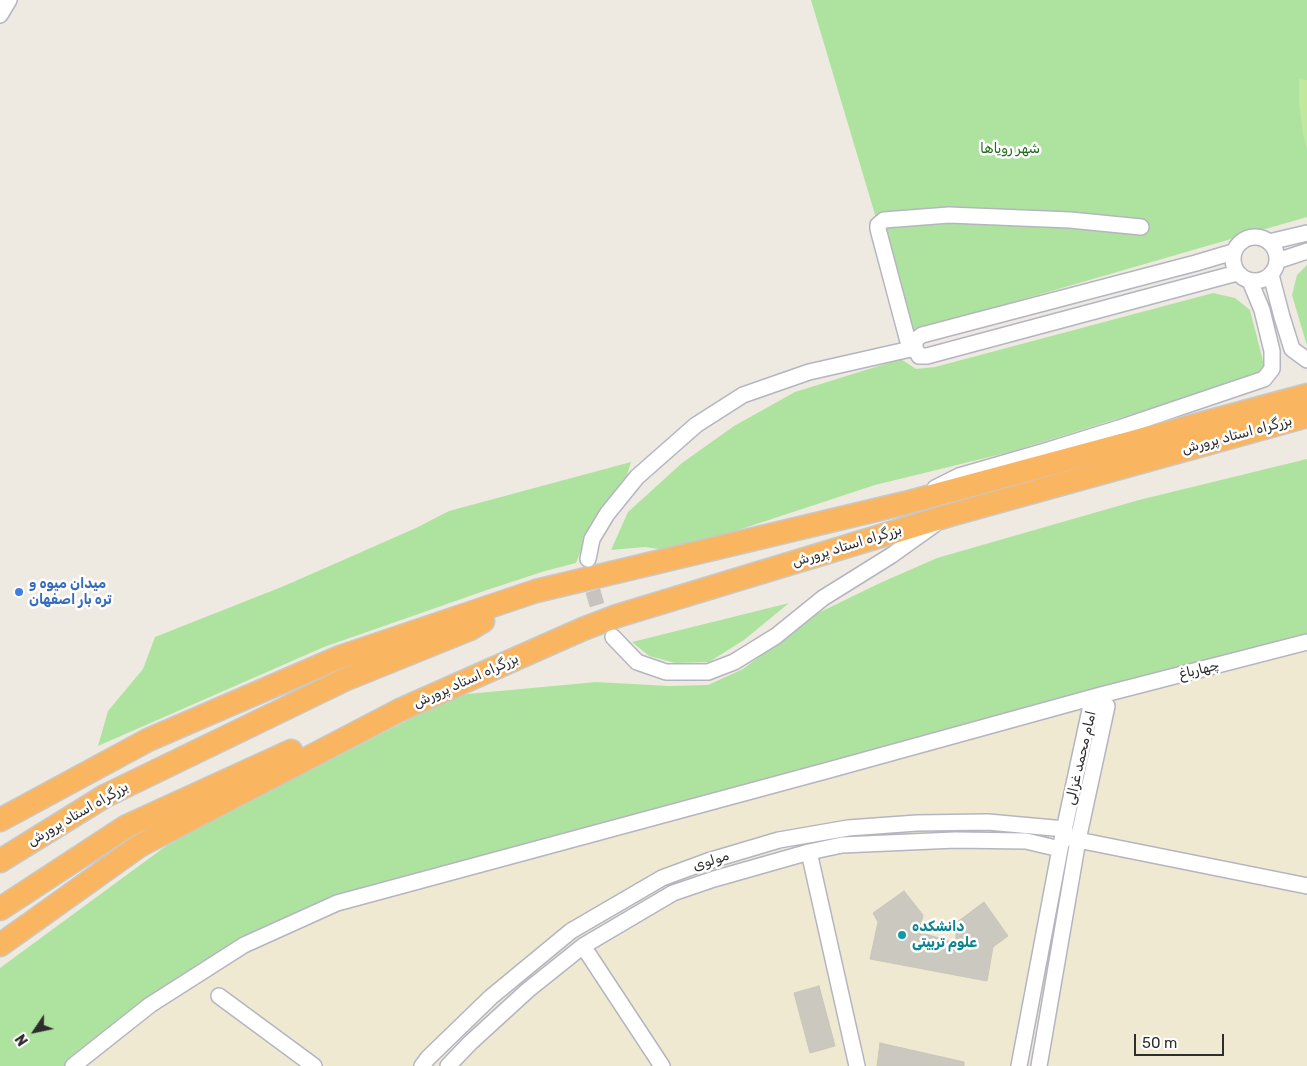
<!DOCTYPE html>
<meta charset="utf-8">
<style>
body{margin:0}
#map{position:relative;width:1307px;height:1066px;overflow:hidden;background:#eeeae1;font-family:Rubik,sans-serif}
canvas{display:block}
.north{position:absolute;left:10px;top:1006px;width:50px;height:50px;-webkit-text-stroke:4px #fff;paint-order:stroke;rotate:236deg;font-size:14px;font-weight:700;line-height:20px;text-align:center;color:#2d2d2d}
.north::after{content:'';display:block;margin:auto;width:18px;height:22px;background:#2d2d2d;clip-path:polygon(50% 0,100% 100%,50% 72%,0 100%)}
.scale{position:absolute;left:1134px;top:1034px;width:90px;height:22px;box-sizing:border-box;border:2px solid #2d2d2d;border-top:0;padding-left:6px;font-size:15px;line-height:18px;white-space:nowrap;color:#2d2d2d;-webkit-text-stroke:4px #fff;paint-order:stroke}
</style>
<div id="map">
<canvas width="1307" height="1066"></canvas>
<div class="north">N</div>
<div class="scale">50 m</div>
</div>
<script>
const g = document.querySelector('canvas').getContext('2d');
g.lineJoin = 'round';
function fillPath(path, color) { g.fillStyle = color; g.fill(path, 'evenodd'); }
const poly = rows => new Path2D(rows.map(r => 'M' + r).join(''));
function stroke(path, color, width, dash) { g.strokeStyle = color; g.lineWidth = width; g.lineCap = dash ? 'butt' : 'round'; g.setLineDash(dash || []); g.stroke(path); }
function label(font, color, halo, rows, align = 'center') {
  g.font = font + ' Rubik,"Noto Sans Arabic",sans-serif'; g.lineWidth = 5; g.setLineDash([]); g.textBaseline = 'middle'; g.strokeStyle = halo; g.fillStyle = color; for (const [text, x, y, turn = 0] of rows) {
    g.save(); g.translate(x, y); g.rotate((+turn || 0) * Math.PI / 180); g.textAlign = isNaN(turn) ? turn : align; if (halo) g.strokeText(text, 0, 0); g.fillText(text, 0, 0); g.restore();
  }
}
fillPath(poly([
 [1307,636,1307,1066,67,1066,143,1008,329,901]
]), '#efe9d1');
fillPath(poly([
 [811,0,1307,0,1307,217,910,332],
 [1307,265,1307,346,1292,295,1297,275],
 [1213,293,1235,298,1250,310,1264,365,1258,373,1230,384,1010,452,875,485,696,544,666,550,645,547,611,550,628,512,682,463,734,426,795,392,901,359,916,369,935,367],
 [1307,459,1307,636,372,891,243,944,67,1066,0,1066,0,968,166,846,201,826,457,695,596,682,669,686,708,685,743,669,814,615,880,583,937,558,1139,500],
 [631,462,627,475,604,505,587,535,576,563,545,571,484,591,324,647,98,746,108,711,143,669,155,637,284,586,416,528,449,511],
 [789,603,744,640,709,662,675,663,649,656,632,642]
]), '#aee39f');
fillPath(poly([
 [1299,79,1307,80,1307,149,1303,135,1299,103]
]), '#bfe99c');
const building = poly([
 [904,891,923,915,919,932,956,943,956,923,984,902,1008,936,993,947,987,981,870,959,878,922,873,913,904,891],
 [819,986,835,1046,810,1053,794,993,819,986],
 [880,1043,964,1062,964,1066,877,1066,880,1043]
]);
fillPath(building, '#cac8bf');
stroke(building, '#cac6ba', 1);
stroke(poly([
 [589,568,592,588,600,615,608,629]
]), '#c7c4bd', 15, [15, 8]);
const minor = poly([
 [0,15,9,0],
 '1233 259a22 22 0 1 1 44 0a22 22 0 1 1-44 0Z',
 [1269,242,1307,233],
 [1233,252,1196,263,922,335,915,340,915,348,919,356,927,356,1237,273],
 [1277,261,1307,251],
 [1271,275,1282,317,1292,349,1307,360],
 [910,349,878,229,878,225,884,220,949,215,1070,220,1141,227],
 [935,488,959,476,1042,452,1119,428,1264,379,1272,369,1272,351,1262,310,1250,281],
 [588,559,592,539,607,514,637,477,696,425,743,395,809,372,915,348],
 [613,637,637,662,666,672,708,672,734,662,776,636,823,598,892,555,934,525],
 [1099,703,1101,695,1307,642],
 [1068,838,1307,886],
 [809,852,857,1066],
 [583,946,662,1066],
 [219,996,314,1066],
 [73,1066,150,1005,244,945,337,903,829,770,1101,695],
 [422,1066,428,1058,491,997,571,931,662,878,708,861,779,840,848,828,917,823,988,822,1065,829],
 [448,1066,470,1043,528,990,583,946,673,893,714,879,809,852,842,845,955,840,1026,841,1060,849],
 [1019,1066,1060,849,1091,705,1107,706,1078,840,1039,1066]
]);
const highway = poly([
 [0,820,148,740,340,657,536,591,905,503,1307,395],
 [0,861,105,796,344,680,470,629,483,621],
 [0,909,127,826,291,751],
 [0,945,139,846,400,710,583,629,617,616,950,515,1307,416]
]);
stroke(minor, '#b4b5c0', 18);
stroke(highway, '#c8c8c8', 25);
stroke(minor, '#fff', 15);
stroke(highway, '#fab560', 22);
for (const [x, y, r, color] of [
 [19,592,5,"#3f7fe0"],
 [902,935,5,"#0f9aa8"]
]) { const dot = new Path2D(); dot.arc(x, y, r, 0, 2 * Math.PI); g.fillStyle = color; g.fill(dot); stroke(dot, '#fff', 2); }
label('14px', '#246b1d', '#fff', [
 ["شهر رویاها",1010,149]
]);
label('14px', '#2d2d2d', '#fff', [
 ["بزرگراه استاد پرورش",1237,435,-15],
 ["بزرگراه استاد پرورش",847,546,-17],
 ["چهارباغ",1199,670,-14],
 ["بزرگراه استاد پرورش",466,681,-24],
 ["امام محمد غزالی",1081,758,-77],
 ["بزرگراه استاد پرورش",78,814,-30],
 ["مولوی",711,861,-18]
]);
label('bold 14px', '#366cbe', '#fff', [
 ["میدان میوه و",29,584],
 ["تره بار اصفهان",29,600]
], 'left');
label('bold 14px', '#0d838f', '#fff', [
 ["دانشکده",912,927],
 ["علوم تربیتی",912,943]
], 'left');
</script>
